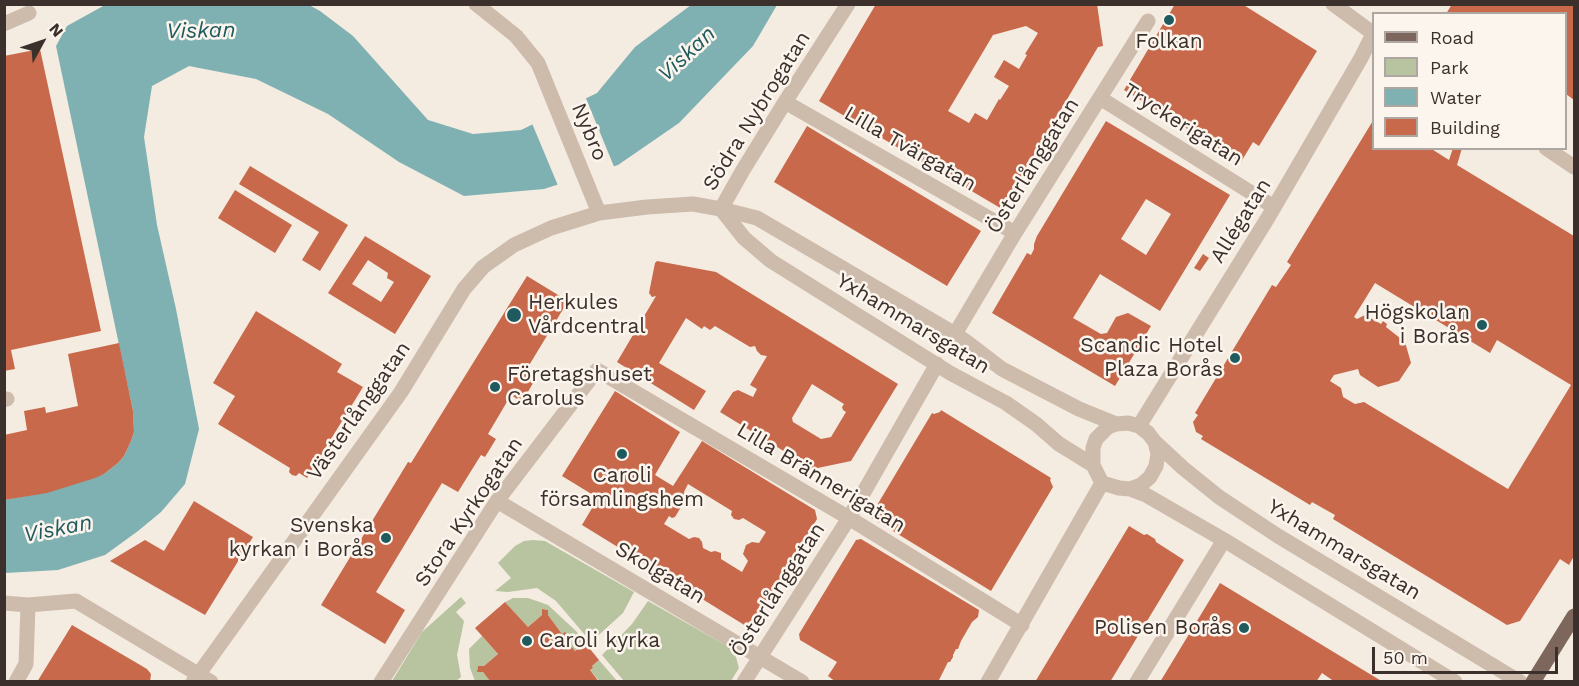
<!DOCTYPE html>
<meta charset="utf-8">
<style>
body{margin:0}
#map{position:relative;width:1579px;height:686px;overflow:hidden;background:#f4ebe1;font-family:"Work Sans",sans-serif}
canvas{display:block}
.frame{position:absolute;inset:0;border:6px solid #3b302b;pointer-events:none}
.legend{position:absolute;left:1372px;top:12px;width:195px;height:138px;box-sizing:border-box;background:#fbf5ee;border:2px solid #aea6a0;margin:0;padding:8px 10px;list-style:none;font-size:18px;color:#3b302b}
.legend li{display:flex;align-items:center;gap:12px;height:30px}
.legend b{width:30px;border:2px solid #aea6a0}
.north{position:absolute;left:12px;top:12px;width:60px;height:60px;-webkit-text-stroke:4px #fbf5ee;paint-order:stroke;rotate:50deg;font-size:16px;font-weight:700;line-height:24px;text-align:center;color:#3b302b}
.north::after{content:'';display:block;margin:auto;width:21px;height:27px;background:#3b302b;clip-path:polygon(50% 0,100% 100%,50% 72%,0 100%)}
.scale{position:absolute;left:1372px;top:647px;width:186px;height:27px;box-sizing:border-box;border:3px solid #3b302b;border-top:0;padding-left:8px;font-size:18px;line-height:21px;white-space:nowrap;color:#3b302b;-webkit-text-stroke:4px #fbf5ee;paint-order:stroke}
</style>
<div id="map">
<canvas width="1579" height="686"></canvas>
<div class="frame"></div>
<ul class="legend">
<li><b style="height:8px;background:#7d675c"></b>Road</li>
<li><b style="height:16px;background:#b8c4a0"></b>Park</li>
<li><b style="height:16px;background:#7fb0b2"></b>Water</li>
<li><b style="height:16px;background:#c8694b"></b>Building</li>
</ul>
<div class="north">N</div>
<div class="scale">50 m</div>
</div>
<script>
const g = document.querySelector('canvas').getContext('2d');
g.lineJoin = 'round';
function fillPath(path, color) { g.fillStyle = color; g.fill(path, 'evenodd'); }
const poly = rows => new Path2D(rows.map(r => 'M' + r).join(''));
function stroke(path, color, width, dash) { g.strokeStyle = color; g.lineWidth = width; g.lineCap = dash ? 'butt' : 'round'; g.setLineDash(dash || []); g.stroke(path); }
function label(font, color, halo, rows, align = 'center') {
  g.font = font + ' "Work Sans",sans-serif'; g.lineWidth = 5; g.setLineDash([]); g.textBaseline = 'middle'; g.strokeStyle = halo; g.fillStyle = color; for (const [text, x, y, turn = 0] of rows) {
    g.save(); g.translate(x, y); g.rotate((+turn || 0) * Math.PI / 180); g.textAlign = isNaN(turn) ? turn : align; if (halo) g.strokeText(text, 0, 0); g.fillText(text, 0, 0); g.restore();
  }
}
fillPath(poly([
 [533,540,545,541,634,592,623,613,591,642,556,601,537,588,508,592,495,591,511,578,498,563,515,546,524,541],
 [461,597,466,603,456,612,464,621,457,655,461,677,456,681,392,681,422,632],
 [513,598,528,598,548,605,576,631,586,644,579,650,577,649,575,651,565,638,567,636,562,634,548,615,548,610,542,609,542,615,528,627,505,602],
 [648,601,734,650,739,668,731,681,624,681,602,655,632,624],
 [482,636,498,654,484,666,478,666,477,672,483,672,491,681,475,681,470,668,469,649],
 [599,660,617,681,599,681,590,670,593,668,592,666]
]), '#b8c4a0');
fillPath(poly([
 [105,5,309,5,320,11,353,36,428,120,473,134,521,130,597,93,635,47,691,5,777,5,753,46,679,123,618,165,544,189,464,196,399,162,328,114,256,79,189,66,152,86,144,137,157,225,176,309,199,429,185,484,161,512,138,531,105,555,58,570,5,573,4,500,47,492,104,474,118,463,124,456,131,441,134,432,133,411,56,46,67,26]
]), '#7fb0b2');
fillPath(poly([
 [585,96,615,169,559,188,531,121]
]), '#f4ebe1');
fillPath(poly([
 [876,4,1097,4,1103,46,1098,47,1002,209,819,101],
 [1026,26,1038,33,1025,54,1027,55,1019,69,1004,60,994,77,1009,86,1000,100,999,99,987,120,975,113,969,123,948,111,993,35],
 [1175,4,1242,4,1317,51,1259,146,1253,142,1241,162,1124,90],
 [1452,4,1572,4,1574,6,1574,100,1566,94,1566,14,1446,14],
 [40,49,101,331,11,350,15,369,4,371,4,56],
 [1374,119,1374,148,1430,148,1449,160,1453,148,1462,148,1457,165,1574,236,1574,556,1569,565,1560,559,1520,621,1507,625,1333,519,1335,515,1312,502,1310,505,1201,439,1203,436,1196,432,1193,422,1198,415,1195,413,1272,285,1276,287,1291,265,1287,262],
 [1375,283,1490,353,1497,340,1571,385,1508,489,1364,402,1355,404,1343,397,1341,388,1330,381,1334,375,1358,369,1360,375,1378,387,1399,381,1411,363,1405,342,1386,327,1387,324,1383,321,1381,324,1365,315,1357,319,1354,317],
 [1106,121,1230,195,1160,311,1100,274,1073,318,1101,334,1107,333,1116,317,1128,313,1151,326,1115,386,992,313,1027,253,1031,255,1034,249,1034,244,1037,236],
 [1146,199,1171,214,1146,255,1121,239],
 [807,126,981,231,947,286,774,182],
 [250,166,348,225,320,271,302,260,319,232,239,184],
 [235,190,292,225,275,253,218,218],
 [365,236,431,276,395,334,328,293],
 [368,260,388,273,387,278,394,282,381,302,352,284],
 [1203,254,1209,258,1200,271,1194,268],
 [657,261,716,272,898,384,851,461,813,469,720,412,733,392,738,390,753,397,757,389,750,385,767,356,761,355,757,351,755,346,750,347,715,326,710,330,704,326,702,329,686,318,659,363,706,391,694,410,617,362,656,296,652,297,649,293,655,263],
 [812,384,844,404,842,407,843,410,846,412,831,437,821,439,793,422,792,418],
 [527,276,568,301,525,372,536,378,522,402,511,395,488,434,496,439,485,457,481,455,458,492,442,483,376,592,405,610,385,644,321,605,408,462,411,463],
 [256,311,342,364,337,372,363,387,307,478,299,473,296,476,292,475,289,472,290,468,218,424,235,396,213,383],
 [119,343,133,411,134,432,131,441,124,456,118,463,104,474,95,478,47,493,4,500,4,435,27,430,24,411,45,407,46,413,78,406,68,354],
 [615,391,680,432,655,475,673,486,702,441,815,510,817,519,754,624,746,626,582,525,598,498,562,476],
 [688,484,732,511,731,515,734,519,739,520,743,518,766,532,759,543,752,542,746,545,743,554,748,561,742,572,721,559,721,553,715,551,711,552,703,548,702,542,699,538,694,537,689,539,664,524,669,516,672,518,675,517,687,497,684,492],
 [941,410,1051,478,1050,480,1053,487,991,591,870,517,932,413,934,414,940,412],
 [194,501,253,537,205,615,110,561,145,540,164,551],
 [1129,526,1144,535,1147,534,1155,539,1156,542,1184,560,1110,682,1035,682],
 [861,539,979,610,978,617,972,622,961,641,958,649,956,649,953,655,953,657,950,662,948,662,938,682,836,682,828,676,837,662,800,640,799,634,856,540],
 [1220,583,1383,682,1335,682,1322,673,1316,682,1160,682],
 [505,602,528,627,542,615,542,609,548,610,548,615,562,634,565,632,568,636,565,638,575,651,578,649,579,650,586,644,599,660,592,666,593,668,590,670,599,682,491,682,483,672,477,672,478,666,484,666,498,654,475,628],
 [72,625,147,669,151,674,150,682,37,682]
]), '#c8694b');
stroke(poly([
 [476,4,516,36,538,63,599,213],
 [1333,4,1374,34],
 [4,24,29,13],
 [1100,98,1274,207],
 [785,102,1015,233],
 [1546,148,1574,167],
 [721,209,744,238,771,261,950,373,1006,403,1036,424,1059,444,1093,465],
 [721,209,743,170,785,102,848,4],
 [955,334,1015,233,1148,21],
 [4,400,7,399],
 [1128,423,1139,426,1148,433,1155,442,1158,454,1156,466,1150,477,1141,485,1130,489,1119,488,1102,483,1093,465,1093,448,1096,439,1108,427,1116,424,1128,423],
 [1139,426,1269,216,1361,58,1373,34],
 [1155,442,1183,468,1219,497,1278,536,1520,682],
 [1130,489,1146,495,1224,540,1455,682],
 [497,501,802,682],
 [4,603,28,605,76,601,211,682],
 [16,682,26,664,28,605],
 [193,682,401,392,464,289,483,267,514,245,551,228,599,213,647,207,693,204,721,209,757,218,955,334,968,343,1002,369,1079,409,1116,424],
 [381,682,497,501,597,370,849,518,1022,625],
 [744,682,849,518,937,364],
 [988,682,1102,483],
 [1137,682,1224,540]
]), '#cdbbac', 15);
stroke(poly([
 [1533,682,1574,616]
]), '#7d675c', 15);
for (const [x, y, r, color] of [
 [1169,20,6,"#1f5a5e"],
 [514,315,8,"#1f5a5e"],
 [1482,325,6,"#1f5a5e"],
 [1235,358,6,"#1f5a5e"],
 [495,387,6,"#1f5a5e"],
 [622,454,6,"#1f5a5e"],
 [386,538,6,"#1f5a5e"],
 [1244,628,6,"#1f5a5e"],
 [527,641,6,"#1f5a5e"]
]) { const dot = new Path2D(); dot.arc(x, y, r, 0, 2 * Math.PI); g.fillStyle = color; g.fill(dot); stroke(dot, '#fbf5ee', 2); }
label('21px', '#3b302b', '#fbf5ee', [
 ["Folkan",1169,42,"center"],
 ["Herkules",528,303,"left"],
 ["Vårdcentral",528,327,"left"],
 ["Högskolan",1470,313],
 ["i Borås",1470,337],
 ["Scandic Hotel",1223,346],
 ["Plaza Borås",1223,370],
 ["Företagshuset",507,375,"left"],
 ["Carolus",507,399,"left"],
 ["Caroli",622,476,"center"],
 ["församlingshem",622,500,"center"],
 ["Svenska",374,526],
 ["kyrkan i Borås",374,550],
 ["Polisen Borås",1232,628],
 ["Caroli kyrka",539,641,"left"]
], 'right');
label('21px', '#3b302b', '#fbf5ee', [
 ["Södra Nybrogatan",757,111,-58],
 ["Tryckerigatan",1183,125,32],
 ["Nybro",589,132,67],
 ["Lilla Tvärgatan",910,149,30],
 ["Österlånggatan",1033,166,-58],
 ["Allégatan",1241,221,-58],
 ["Yxhammarsgatan",913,324,31],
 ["Västerlånggatan",359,411,-55],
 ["Lilla Brännerigatan",821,478,31],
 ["Stora Kyrkogatan",469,512,-56],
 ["Yxhammarsgatan",1344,550,31],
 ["Skolgatan",660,573,31],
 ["Österlånggatan",778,590,-57]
]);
label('italic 22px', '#1f5a5e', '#fbf5ee', [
 ["Viskan",201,31,-1],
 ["Viskan",687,54,-43],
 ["Viskan",58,529,-11]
]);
</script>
